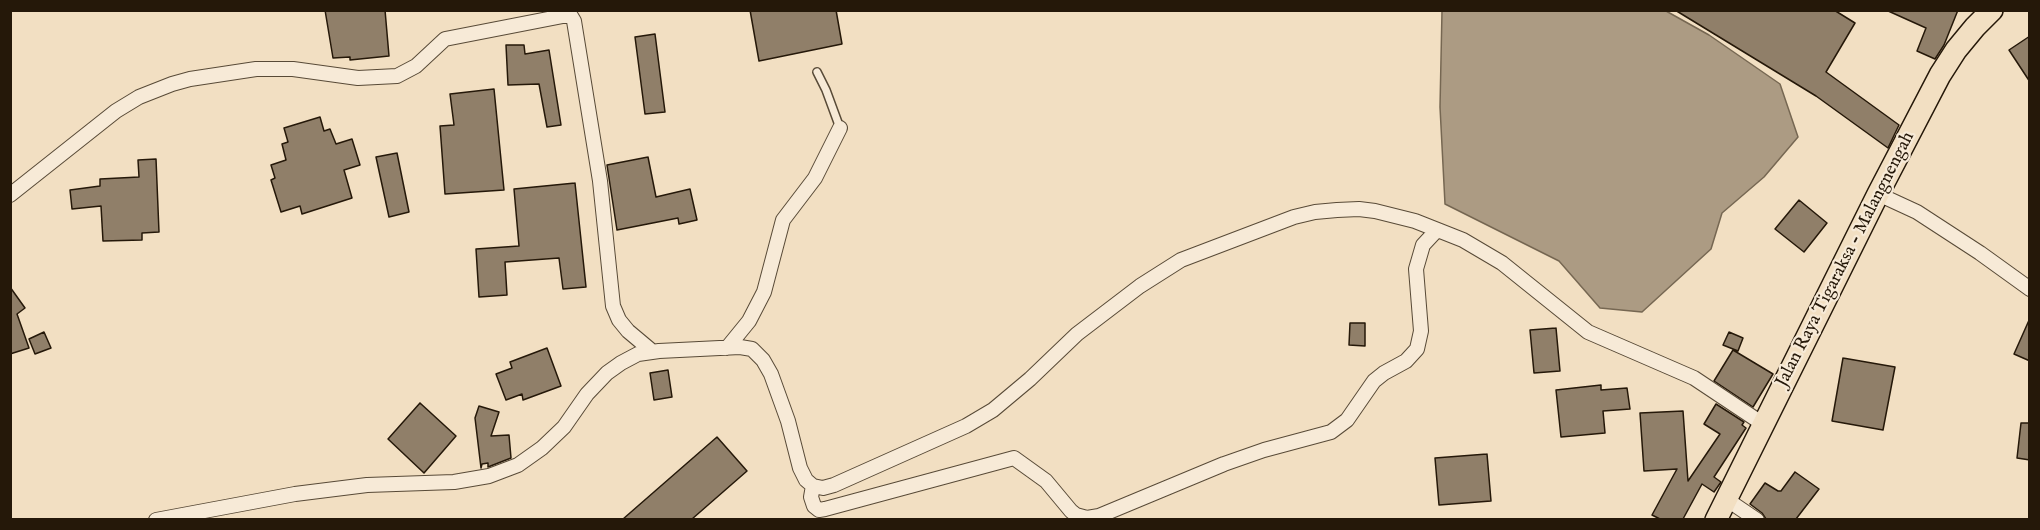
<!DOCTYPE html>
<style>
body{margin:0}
#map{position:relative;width:2040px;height:530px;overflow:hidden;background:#f2dfc2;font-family:"IM FELL English",serif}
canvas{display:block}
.frame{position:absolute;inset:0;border:12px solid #251809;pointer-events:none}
</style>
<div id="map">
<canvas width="2040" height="530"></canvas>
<div class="frame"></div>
</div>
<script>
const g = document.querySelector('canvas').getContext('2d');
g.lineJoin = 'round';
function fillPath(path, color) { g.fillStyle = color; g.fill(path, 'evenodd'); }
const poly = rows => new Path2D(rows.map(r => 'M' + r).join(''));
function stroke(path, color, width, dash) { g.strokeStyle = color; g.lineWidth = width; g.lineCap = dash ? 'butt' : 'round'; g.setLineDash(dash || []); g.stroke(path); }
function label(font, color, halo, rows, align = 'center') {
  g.font = font + ' "IM FELL English",serif'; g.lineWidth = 4.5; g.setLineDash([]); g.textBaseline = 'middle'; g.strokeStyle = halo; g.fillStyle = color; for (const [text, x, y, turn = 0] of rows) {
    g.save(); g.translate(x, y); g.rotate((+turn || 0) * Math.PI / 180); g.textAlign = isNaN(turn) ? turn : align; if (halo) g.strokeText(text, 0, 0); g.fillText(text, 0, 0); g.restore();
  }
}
const water = poly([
 [1442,11,1666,11,1709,35,1780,84,1798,137,1764,177,1722,213,1711,249,1642,312,1600,308,1559,261,1445,204,1440,107,1442,11]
]);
fillPath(water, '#ac9b83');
stroke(water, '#766752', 1.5);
const building = poly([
 [325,10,385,10,389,56,350,60,350,57,333,58,325,10],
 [750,10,836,10,842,44,759,61,750,10],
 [1675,10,1834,10,1855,23,1826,72,1899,125,1888,148,1816,96,1675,10],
 [1886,10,1958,10,1944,45,1935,59,1917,51,1926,28,1886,10],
 [655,34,665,112,645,114,635,37,655,34],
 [2030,36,2030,82,2009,50,2030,36],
 [506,45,524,45,525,54,549,50,561,125,547,127,539,84,508,85,506,45],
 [494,89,504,190,445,194,440,126,454,125,450,94,494,89],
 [320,117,324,131,330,129,336,144,352,139,360,165,344,170,352,198,302,214,300,206,281,212,271,180,275,178,271,165,286,160,282,144,288,142,284,128,320,117],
 [397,153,409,212,389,217,376,157,397,153],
 [648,157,656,197,690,189,697,220,679,224,678,218,617,230,607,165,648,157],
 [156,159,159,232,142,233,142,240,103,241,101,206,72,209,70,190,100,186,100,179,139,177,138,160,156,159],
 [575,183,586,287,563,289,559,258,505,262,507,295,479,297,476,249,519,246,514,189,575,183],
 [1799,200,1827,223,1804,252,1775,229,1799,200],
 [10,287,25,308,17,314,29,348,10,354,10,287],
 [2030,318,2030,361,2014,354,2030,318],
 [1350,323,1365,323,1365,346,1349,345,1350,323],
 [1556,328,1560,371,1534,373,1530,330,1556,328],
 [44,332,51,348,35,354,29,339,44,332],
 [1729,332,1743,338,1738,351,1723,345,1729,332],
 [547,348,561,386,523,400,522,394,506,400,496,374,512,368,510,362,547,348],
 [1733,350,1773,374,1753,407,1714,381,1733,350],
 [1843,358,1895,367,1883,430,1832,421,1843,358],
 [668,370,672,397,654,400,650,373,668,370],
 [1601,385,1601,390,1627,388,1630,409,1603,411,1605,433,1561,437,1556,390,1601,385],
 [420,403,456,436,424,473,388,439,420,403],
 [1716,404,1744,422,1742,425,1746,428,1714,477,1721,482,1714,492,1702,484,1683,519,1660,519,1652,515,1677,469,1644,471,1640,413,1683,411,1688,481,1720,434,1704,424,1716,404],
 [479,406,499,412,491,436,509,435,511,458,488,467,488,463,482,464,481,468,475,418,479,406],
 [2021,423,2030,423,2030,460,2017,458,2021,423],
 [717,437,747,471,692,519,623,519,717,437],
 [1487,454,1491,501,1439,505,1435,458,1487,454],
 [1795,472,1819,489,1796,519,1766,519,1762,513,1750,504,1765,483,1778,491,1781,491,1795,472]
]);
fillPath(building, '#907f69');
stroke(building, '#251809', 1.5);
const service = poly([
 [817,72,826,90,840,128]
]);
const minor = poly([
 [1878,194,1917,212,1980,253,2030,289],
 [10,195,116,111,139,97,172,84,190,79,256,69,293,69,358,78,397,76,416,66,445,39,563,16,571,16,574,21,600,181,613,306,619,320,628,331,653,352],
 [727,348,749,321,764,292,783,220,815,178,840,128],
 [813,486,811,497,814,506,819,510,825,509,1014,458,1046,481,1071,511,1076,515,1087,518,1099,516,1224,464,1264,450,1331,432,1347,420,1374,381,1384,373,1406,361,1417,349,1421,331,1416,269,1423,245,1437,230],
 [1726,499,1757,520],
 [156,520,295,494,367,485,454,482,489,476,518,465,542,448,564,427,587,394,607,373,621,363,638,354,659,351,740,347,752,349,763,360,771,374,788,421,800,468,806,480,813,486,823,488,834,485,966,426,993,410,1030,379,1077,334,1140,286,1181,260,1294,217,1315,212,1337,210,1359,209,1375,211,1415,221,1463,240,1502,263,1588,332,1694,378,1763,424]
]);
const primary = poly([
 [1716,520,1878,194,1940,75,1956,50,1975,27,1992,10]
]);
stroke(service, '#584a37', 10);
stroke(minor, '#584a37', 16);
stroke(primary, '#251809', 24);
stroke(service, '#f7ead7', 7);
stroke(minor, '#f7ead7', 14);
stroke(primary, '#f2dfc2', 21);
label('18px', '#251809', '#f7ead7', [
 ["Jalan Raya Tigaraksa - Malangnengah",1846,260,-63]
]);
</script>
